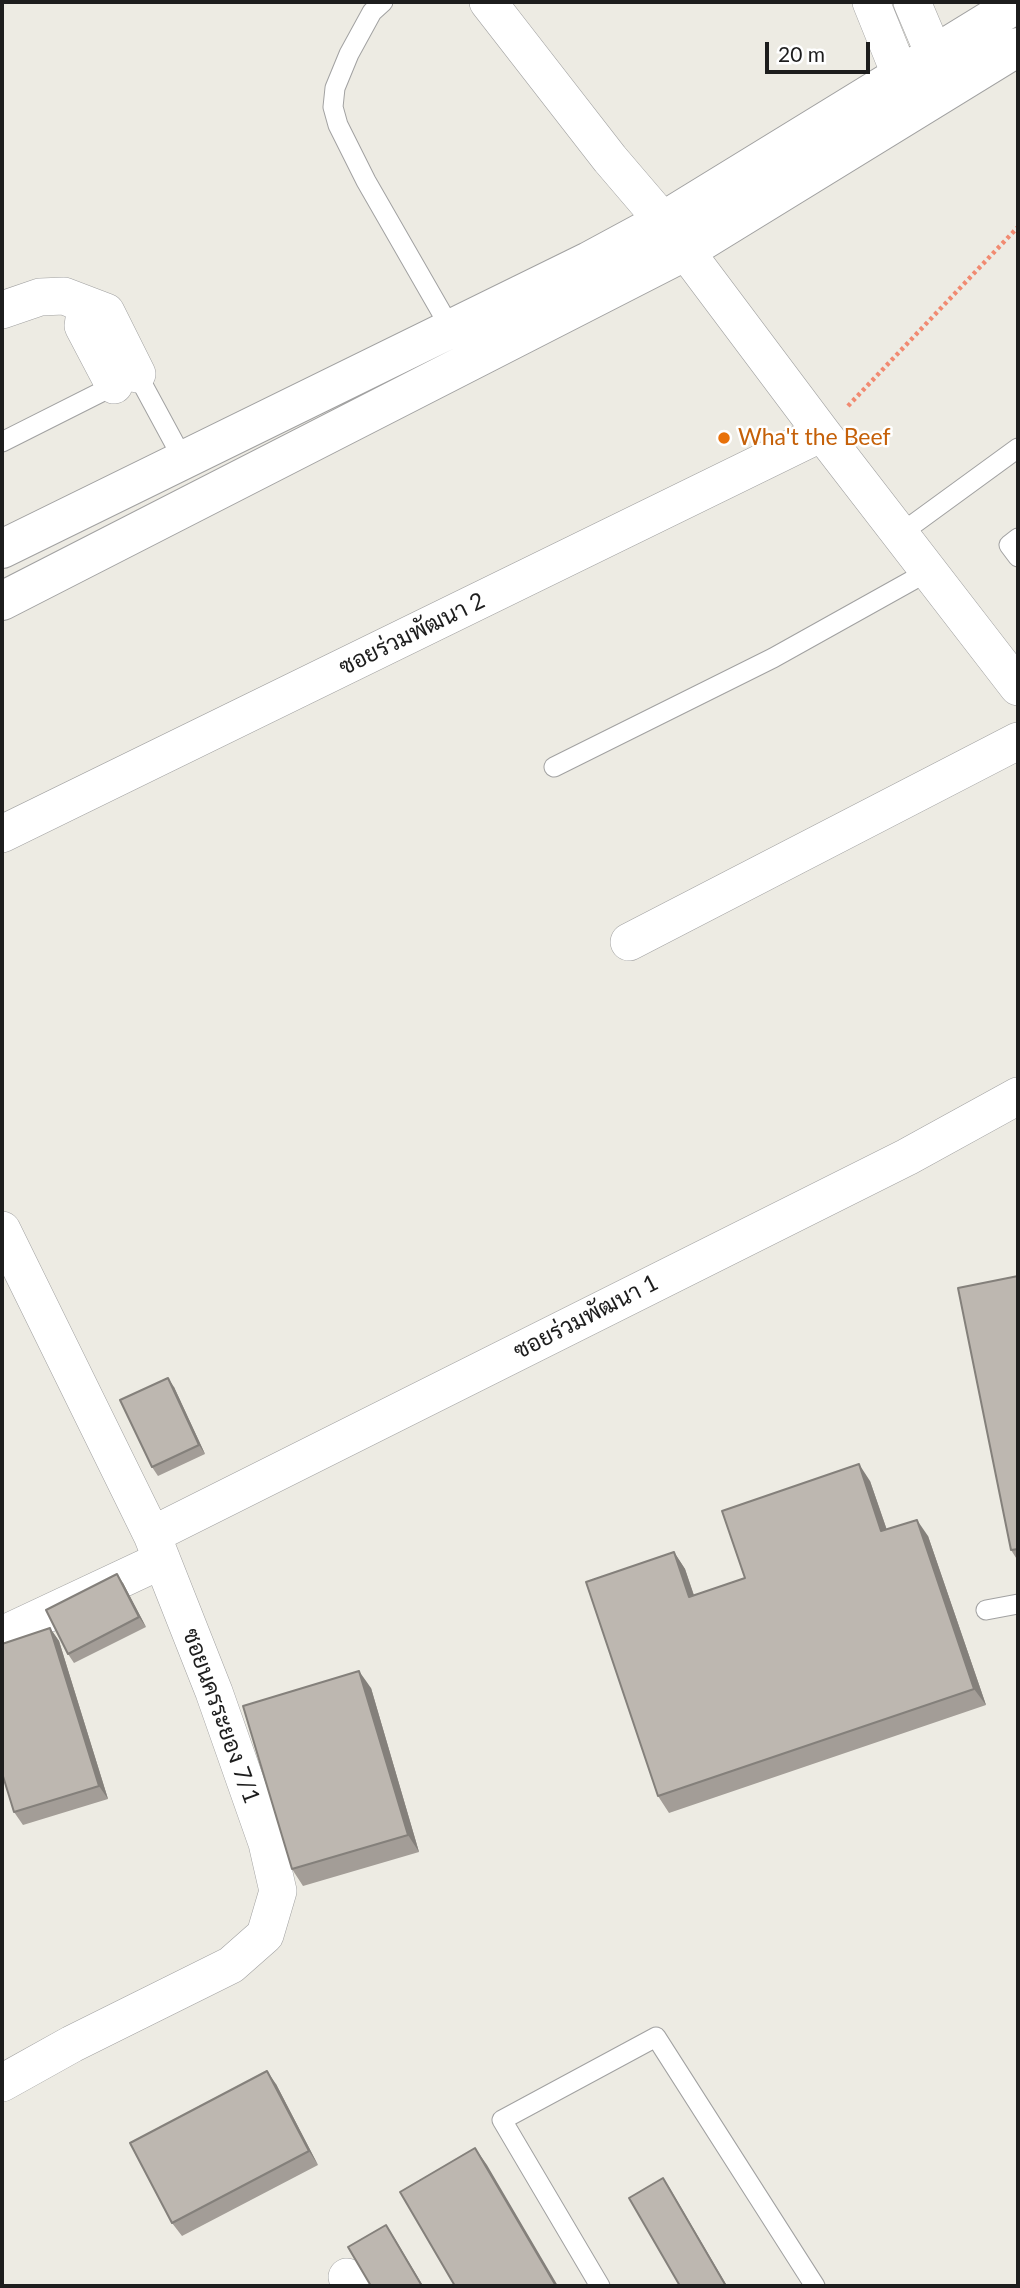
<!DOCTYPE html>
<meta charset="utf-8">
<style>
body{margin:0}
#map{position:relative;width:1020px;height:2288px;overflow:hidden;background:#edebe3;font-family:Lato,sans-serif}
canvas{display:block}
.frame{position:absolute;inset:0;border:4px solid #1d1d1d;pointer-events:none}
.scale{position:absolute;left:765px;top:42px;width:105px;height:32px;box-sizing:border-box;border:4px solid #1d1d1d;border-top:0;padding-left:9px;font-size:21px;line-height:24px;white-space:nowrap;color:#1d1d1d;-webkit-text-stroke:5px #fff;paint-order:stroke}
</style>
<div id="map">
<canvas width="1020" height="2288"></canvas>
<div class="frame"></div>
<div class="scale">20 m</div>
</div>
<script>
const g = document.querySelector('canvas').getContext('2d');
g.lineJoin = 'round';
const poly = rows => new Path2D(rows.map(r => 'M' + r).join(''));
function stroke(path, color, width, dash) { g.strokeStyle = color; g.lineWidth = width; g.lineCap = dash ? 'butt' : 'round'; g.setLineDash(dash || []); g.stroke(path); }
function fillPath(path, color) { g.fillStyle = color; g.fill(path, 'evenodd'); }
function label(font, color, halo, rows, align = 'center') {
  g.font = font + ' Lato,Sarabun,sans-serif'; g.lineWidth = 5; g.setLineDash([]); g.textBaseline = 'middle'; g.strokeStyle = halo; g.fillStyle = color; for (const [text, x, y, turn = 0] of rows) {
    g.save(); g.translate(x, y); g.rotate((+turn || 0) * Math.PI / 180); g.textAlign = isNaN(turn) ? turn : align; if (halo) g.strokeText(text, 0, 0); g.fillText(text, 0, 0); g.restore();
  }
}
const service = poly([
 [383,2,372,12,349,54,335,88,333,107,338,125,366,181,451,329],
 [2,442,137,374,184,461],
 [900,534,1018,448],
 [1018,538,1009,545,1018,557],
 [554,767,773,658,929,571],
 [986,1610,1018,1604],
 [600,2286,502,2120,656,2037,815,2286]
]);
const minor = poly([
 [488,2,610,159,663,221,822,433,1018,687],
 [871,2,900,74],
 [912,2,934,54],
 [86,305,83,326,114,385],
 [2,310,40,297,64,296,106,312,137,374],
 [2,834,822,433],
 [629,942,1018,741],
 [2,1230,152,1535,214,1692,267,1843,278,1891,265,1935,231,1965,72,2044,2,2083],
 [152,1535,907,1157,1018,1096],
 [2,1635,162,1560],
 [347,2277,352,2286]
]);
const tertiary = poly([
 [2,549,589,261,663,221,1018,3],
 [2,601,686,251,1018,47]
]);
stroke(service, '#a1a1a1', 21);
stroke(minor, '#a1a1a1', 38);
stroke(tertiary, '#a1a1a1', 40);
stroke(poly([
 [848,406,1018,227]
]), '#f18a71', 4.5, [3.5, 3.5]);
stroke(service, '#fff', 19);
stroke(minor, '#fff', 37);
stroke(tertiary, '#fff', 38);
fillPath(poly([
 [1018,1276,1018,1561,1011,1550],
 [174,1387,205,1454,158,1476,152,1467],
 [870,1481,887,1530,928,1536,986,1705,669,1813,658,1796,674,1552,685,1569,694,1595,745,1578],
 [123,1583,146,1627,74,1663,68,1654],
 [50,1628,59,1641,108,1799,23,1825,14,1812],
 [371,1688,419,1852,303,1886,292,1869],
 [276,2084,318,2165,182,2236,172,2223]
]), '#a39d97');
fillPath(poly([
 [168,1378,174,1387,205,1454,199,1445],
 [859,1464,870,1481,893,1548,881,1531],
 [917,1520,928,1536,986,1705,974,1689],
 [674,1552,685,1569,700,1614,689,1597],
 [117,1574,123,1583,146,1627,139,1617],
 [50,1628,59,1641,108,1799,99,1786],
 [359,1671,371,1688,419,1852,408,1835],
 [267,2071,276,2084,318,2165,309,2151],
 [475,2148,487,2165,558,2286,556,2286],
 [663,2178,669,2187,727,2286,726,2286],
 [386,2225,395,2239,423,2286,422,2286]
]), '#84807b');
const building = poly([
 [1018,1276,1018,1549,1011,1550,958,1288,1018,1276],
 [168,1378,199,1445,152,1467,120,1400,168,1378],
 [859,1464,881,1531,917,1520,974,1689,658,1796,586,1582,674,1552,689,1597,745,1578,722,1511,859,1464],
 [117,1574,139,1617,68,1654,46,1610,117,1574],
 [50,1628,99,1786,14,1812,2,1773,2,1644,50,1628],
 [359,1671,408,1835,292,1869,243,1706,359,1671],
 [267,2071,309,2151,172,2223,130,2143,267,2071],
 [475,2148,556,2286,455,2286,400,2192,475,2148],
 [663,2178,726,2286,680,2286,629,2198,663,2178],
 [386,2225,422,2286,371,2286,348,2247,386,2225]
]);
fillPath(building, '#bdb7b0');
stroke(building, '#84807b', 2);
for (const [x, y, r, color] of [
 [724,438,7,"#e8710a"]
]) { const dot = new Path2D(); dot.arc(x, y, r, 0, 2 * Math.PI); g.fillStyle = color; g.fill(dot); stroke(dot, '#fff', 2.5); }
label('23px', '#c56008', '#fff', [
 ["Wha't the Beef",738,438]
], 'left');
label('23px', '#1d1d1d', '#fff', [
 ["ซอยร่วมพัฒนา 2",412,634,-26],
 ["ซอยร่วมพัฒนา 1",586,1317,-27],
 ["ซอยนครระยอง 7/1",221,1716,70]
]);
</script>
